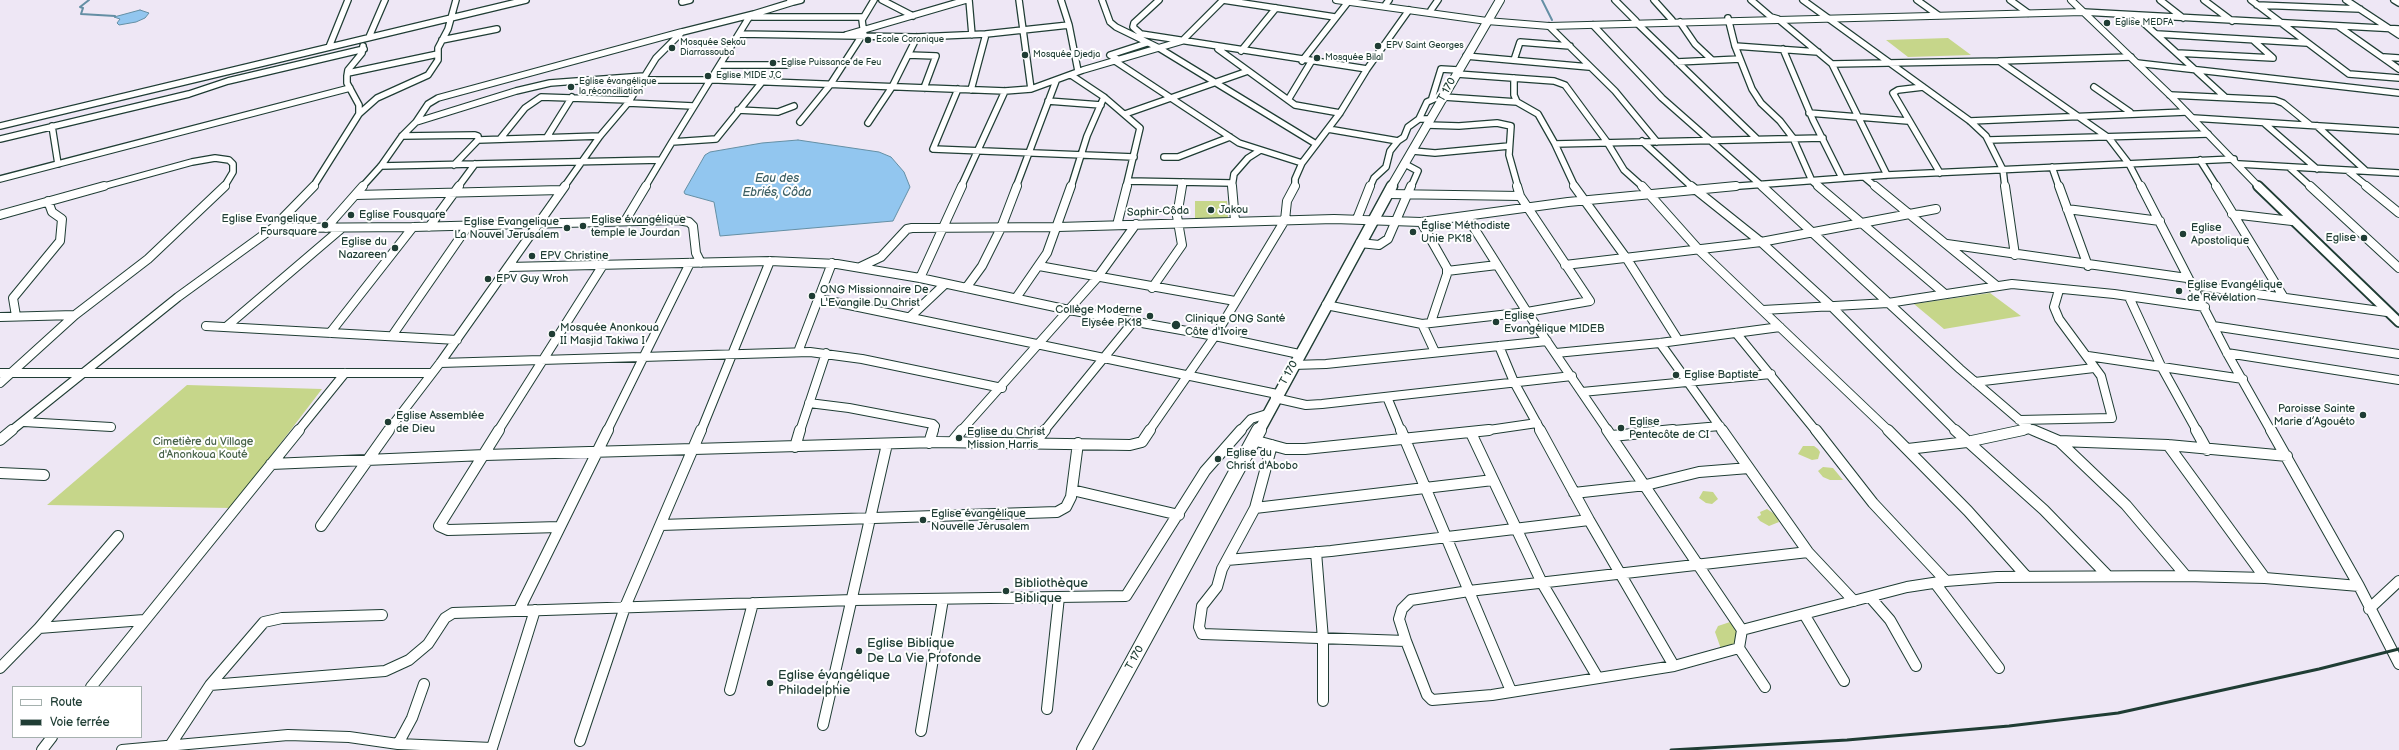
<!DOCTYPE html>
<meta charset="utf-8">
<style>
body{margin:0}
#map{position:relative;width:2399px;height:750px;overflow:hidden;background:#eee7f5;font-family:"Balsamiq Sans",sans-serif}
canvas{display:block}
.legend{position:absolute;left:12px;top:686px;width:130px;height:52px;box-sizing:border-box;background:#fff;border:1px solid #a5b1ae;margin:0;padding:5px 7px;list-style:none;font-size:12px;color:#1f3d34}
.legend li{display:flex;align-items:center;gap:8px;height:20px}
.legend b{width:20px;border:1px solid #a5b1ae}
</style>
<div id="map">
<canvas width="2399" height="750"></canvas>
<ul class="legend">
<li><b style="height:5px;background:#fff"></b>Route</li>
<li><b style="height:5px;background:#1f3d34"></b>Voie ferrée</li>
</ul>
</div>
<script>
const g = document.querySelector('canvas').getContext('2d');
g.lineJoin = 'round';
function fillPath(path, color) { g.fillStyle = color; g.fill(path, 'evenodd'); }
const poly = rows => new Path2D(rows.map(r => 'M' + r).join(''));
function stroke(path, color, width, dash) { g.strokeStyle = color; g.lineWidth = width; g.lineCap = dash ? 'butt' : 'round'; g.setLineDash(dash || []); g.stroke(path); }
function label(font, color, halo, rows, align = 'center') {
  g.font = font + ' "Balsamiq Sans",sans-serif'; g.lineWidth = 4; g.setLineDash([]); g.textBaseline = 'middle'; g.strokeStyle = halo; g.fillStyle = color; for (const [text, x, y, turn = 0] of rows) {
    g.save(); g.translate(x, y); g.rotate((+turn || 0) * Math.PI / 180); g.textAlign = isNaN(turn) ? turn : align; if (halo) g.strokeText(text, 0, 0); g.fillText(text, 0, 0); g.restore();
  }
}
fillPath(poly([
 [1948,38,1971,55,1908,57,1886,40],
 [1195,201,1227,201,1228,218,1195,219],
 [1990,293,2021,316,1944,329,1914,304],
 [187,385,322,389,231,508,47,505],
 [1803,446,1814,446,1818,449,1820,452,1818,459,1812,460,1798,454],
 [1823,467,1833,468,1843,480,1830,480,1823,477,1818,471],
 [1703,491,1713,492,1718,499,1712,504,1706,503,1699,498],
 [1767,509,1776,515,1779,522,1769,526,1760,521,1757,517,1761,515,1760,512],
 [1733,621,1739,630,1734,646,1721,649,1715,632,1718,626]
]), '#c6d68a');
const water = poly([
 [140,10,149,13,145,18,136,22,119,25,117,23,120,19,114,17,140,10],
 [798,140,879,152,891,157,904,172,910,187,893,221,720,236,714,202,685,194,684,192,705,155,710,152,762,143,798,140]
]);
fillPath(water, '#92c6ef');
stroke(water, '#648fa4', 1);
stroke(poly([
 [89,0,80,7,83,8,81,14,115,16],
 [1542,0,1552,20]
]), '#648fa4', 2);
const minorFar2 = poly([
 [882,0,913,16],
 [969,0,972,35],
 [1019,0,1031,89],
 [1061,0,1069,25,1078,71],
 [1102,0,1110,22,1116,27,1159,48,1316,144],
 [1159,0,1134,23,1133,27,1141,34,1367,69],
 [1223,0,1335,17],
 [1615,0,1636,21],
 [1654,0,1672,20],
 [1751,0,1771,17,1778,19,1832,64,1887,175],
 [1803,0,1970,121,1986,136,2003,170,2005,187],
 [1917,0,1938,15],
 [2010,0,2028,13],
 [2160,0,2183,18],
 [2204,0,2232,21],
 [2251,0,2349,74,2399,78],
 [2346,0,2399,35],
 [2394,0,2399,3],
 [682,2,690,0],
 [793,2,801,0],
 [1386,4,1389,0],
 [2257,5,2360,9],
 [1431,10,1438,0],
 [2083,12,2399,29],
 [2136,16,2225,97],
 [753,17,863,17],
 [1728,18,1735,46,1752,89,1761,103,1780,121,1793,138,1812,181,1819,187],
 [1680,22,1695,44,1712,60],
 [1638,24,1757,139],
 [1593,25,1662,98,1763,187],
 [1549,26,1615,91,1657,142],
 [2338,26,2399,69],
 [739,34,917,37,986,34,1069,25],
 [2157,34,2307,43],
 [846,35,966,0],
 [864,35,862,20,874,0],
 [369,37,385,0],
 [442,40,497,29],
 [1735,46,1818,52],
 [329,47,348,0],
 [1218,49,1295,105,1340,113],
 [1783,49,1813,120,1842,178],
 [1241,51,1276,8],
 [2177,53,2273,58,2253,40],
 [908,55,936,56,924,88],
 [1466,56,1589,67],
 [2384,57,2399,58],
 [1119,60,1110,55,1147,43],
 [1514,60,1520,42,1570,46],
 [1115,61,1239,143,1302,163],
 [1302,61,1348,2],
 [1999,61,2131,57],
 [1677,62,1740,59],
 [2137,63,2399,93],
 [1832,64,1999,61,2109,138,2129,164,2141,187],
 [720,65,788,65],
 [348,73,438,54],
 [1457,74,1554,81,1565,85,1607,142,1624,170,1643,187],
 [1071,75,1104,97,1140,128,1126,187],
 [1514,78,1514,95,1517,102],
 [642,80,718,80,1005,91,1031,89,1083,70,1182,41,1223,0],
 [762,82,716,139,672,142,748,19,754,14,793,2,790,0],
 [1923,87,1898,90,1893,93,1940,173],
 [2094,87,2130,112],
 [958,89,933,149,1134,157],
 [971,90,986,34],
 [2170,95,2275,100,2283,103,2310,125],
 [1444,97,1517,102,1538,114,1555,144,1575,187],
 [1432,98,1441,69,1458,70],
 [1288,100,1311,62],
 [1048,101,1101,105],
 [628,103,693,106],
 [738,110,778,112,794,106],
 [1809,113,1908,121],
 [359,114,359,105,347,83,347,76,348,70,362,53,363,46],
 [1125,114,1248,71],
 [2193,118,2399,131],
 [1419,119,1427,102,1436,98],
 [1970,121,2186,112],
 [416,122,428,104,438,98,681,32],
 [800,122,830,85,861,37],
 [868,123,892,87,917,37],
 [2264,123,2317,169],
 [1427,125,1459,126,1497,123,1511,126,1509,155,1518,187],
 [0,126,526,0],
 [52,126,58,164],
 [2317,126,2366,171],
 [1328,129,1398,141,1390,151,1386,167,1374,178,1370,187],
 [402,136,475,135,478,136,478,140,600,136],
 [547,137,572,97],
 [0,139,189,94,228,81,364,49],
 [500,139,525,108,541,97,629,100],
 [1989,140,2208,134],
 [1398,141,1404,137,1408,127,1419,119,1430,119],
 [1642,141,1692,187],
 [1555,144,1823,138],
 [1413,151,1435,153,1509,146],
 [1164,157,1178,157,1230,137],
 [2200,160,2217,187],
 [1405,164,1418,171,1411,187],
 [2239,164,2399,173],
 [454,165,478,140],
 [381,166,661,160],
 [2052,167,2059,187],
 [2290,168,2311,187],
 [2348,171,2368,187],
 [1864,177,1876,187],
 [0,179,350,88],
 [1128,181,1232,183],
 [101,187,192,162,215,158,229,160,233,164,233,172,224,187],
 [313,187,359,114,377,98,428,75,438,60,438,48,448,29,456,0],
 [362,187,381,166,402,136,416,122,516,91,550,83,644,76],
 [458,187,475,164],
 [564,187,600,136,628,103,656,58,682,32,754,14],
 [645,187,672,142],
 [961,187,1005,91],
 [1016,187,1056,81],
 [1071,187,1087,136,1104,97],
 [1182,187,1183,182],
 [1232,187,1234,174,1248,158,1259,151],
 [1295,187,1295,179,1302,163,1340,113,1367,69,1409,10],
 [1726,187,1887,175,2234,159]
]);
const minorFar1 = poly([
 [1232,186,1235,221],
 [1574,186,1627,259,1678,340],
 [1642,186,1699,250,1889,431],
 [1691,186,1761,242,1831,306,1956,431],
 [1762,186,1960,369,2030,429,2036,431],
 [1818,186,1945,294],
 [1875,186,1997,286],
 [2005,186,2015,255],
 [2059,186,2088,266],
 [2141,186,2227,353,2271,431],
 [2216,186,2283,296],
 [2310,186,2399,268],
 [2366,186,2399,213],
 [1388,194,1520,196],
 [356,195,561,190],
 [2067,209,2160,221],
 [2232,214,2292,221],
 [0,215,104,186],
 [1467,217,1527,312,1608,431],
 [1357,219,1370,186],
 [625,221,646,186],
 [1421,222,1447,268,1447,274,1431,322],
 [1117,225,1127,186],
 [429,227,459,186],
 [273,228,413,227,678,220,689,222,693,226,696,253,701,263],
 [326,228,363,186],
 [1360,243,1379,245,1388,239,1411,186],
 [1947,244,2187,278],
 [1565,265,1761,242,1936,209],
 [1039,266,1235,301],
 [508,267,770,261,837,264,920,278,1069,310,1215,336,1299,354],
 [860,267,881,257,907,229,912,228,1058,227,1334,219,1421,222,1568,202,1736,186],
 [1447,271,1497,265],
 [920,278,962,186],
 [2192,285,2387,312],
 [966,288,982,266,1001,228,1017,186],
 [1152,288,1182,245,1177,216,1182,186],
 [2129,297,2161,366,2197,431],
 [1016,298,1047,253,1071,186],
 [820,299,1277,394],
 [1326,305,1422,324,1435,352],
 [1763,310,1888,303,2012,284,2114,294,2205,307],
 [16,316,13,298,60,241,62,219,52,212,48,201],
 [0,317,75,315],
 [910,317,945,284],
 [1422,324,1527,312,1590,301,1520,196,1517,186],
 [206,326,457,340],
 [2213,326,2399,354],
 [226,327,342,228],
 [330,333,413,227],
 [1736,333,1816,431],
 [392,336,468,226],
 [1660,343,1723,431],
 [1499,346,1514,382,1541,431],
 [798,352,832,263],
 [1556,353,1660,343,1780,327],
 [2227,353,2399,380],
 [2088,356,2243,379],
 [440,363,810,352,862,359,1002,388],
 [1293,365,1326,364,1547,341],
 [0,373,432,373],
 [1975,382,2094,368],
 [0,383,75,315,148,259,225,186],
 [1582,392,1771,374],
 [1387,397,1401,431],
 [1275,398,1306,405,1322,404,1572,376],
 [809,403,849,408,933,424,935,426,933,431],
 [2019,420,2112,418,2101,376,2059,319,2054,307,2059,290],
 [24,422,111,427],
 [11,431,178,297,273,228,314,186],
 [298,431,345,373],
 [388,431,440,363,565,186],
 [498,431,603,265],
 [607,431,690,263],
 [701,431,770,261],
 [800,431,826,353],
 [961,431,1097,278,1136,224],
 [1044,431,1133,322],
 [1149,431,1215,336,1285,220,1287,201,1295,186],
 [1240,431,1251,419,1267,414],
 [1482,431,1537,423],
 [1662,431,1720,426],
 [2019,431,2030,429]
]);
const minor = poly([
 [499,430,439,526,448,530,559,527],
 [1401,430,1511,691],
 [1540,430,1589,520,1674,666],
 [1607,430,1742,630],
 [1722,430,1808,552,1854,601],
 [1816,430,1873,503,1946,581],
 [1888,430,1968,511,2026,576],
 [1955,430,2044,510,2108,576],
 [2033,430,2059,441,2168,445,2287,456],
 [2196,430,2207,450],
 [2271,430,2359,586,2399,664],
 [1471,433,1542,583,1598,678],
 [1612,436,1673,430],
 [0,440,12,430],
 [1253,440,1286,449,1305,449,1489,430],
 [2059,441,2126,505,2186,576],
 [952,442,962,430],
 [1035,442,1045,430],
 [929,443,933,430],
 [1272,445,1255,508,1493,480],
 [2168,445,2265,578],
 [795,447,800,430],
 [1908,449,1967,442,2023,430],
 [271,464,485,455,937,442,1130,445,1142,442,1150,430],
 [0,473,44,475],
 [1072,490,1179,515],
 [1574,493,1646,485,1699,472,1749,468],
 [1255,508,1222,569,1217,587,1202,606,1199,627,1202,634,1406,641,1427,695,1432,700,1492,695,1674,666,1739,648,1742,630,1907,587,1946,581,1997,577,2186,576,2265,578,2359,586],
 [661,525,1057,512,1066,507,1071,497,1078,443],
 [321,526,389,430],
 [1316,552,1323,639,1323,701],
 [1227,560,1331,551,1589,520],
 [1935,583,1999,668],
 [1870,597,1890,620,1916,666],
 [2369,609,2399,581],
 [519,610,608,430],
 [1804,614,1844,681],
 [39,628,144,620],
 [1406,641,1399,619,1402,609,1411,600,1469,591,1808,552],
 [1739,648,1765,687],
 [0,668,39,628,118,536],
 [210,685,385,671,409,660,428,644,445,618,453,613,853,600,1126,596,1205,471,1241,430],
 [91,687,299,430],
 [730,690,753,603],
 [1047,709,1059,597],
 [823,725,887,444],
 [921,731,943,599],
 [580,741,625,607,701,430],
 [171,744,210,685,264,622,282,618,382,615],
 [398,744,412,718,424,684],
 [42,750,52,737],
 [122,750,288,735,349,737,398,744,492,748,535,610]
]);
const tertiaryFar1 = poly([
 [1336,0,1487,21,1549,26,2083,12],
 [2071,0,2170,95,2259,187]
]);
const tertiary = poly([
 [2258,186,2399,322]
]);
const secondaryFar2 = poly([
 [1391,187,1500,0]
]);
const secondaryFar1 = poly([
 [1259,431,1392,186]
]);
const secondary = poly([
 [1084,750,1259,430]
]);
stroke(minorFar2, '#1f3d34', 8);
stroke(minorFar1, '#1f3d34', 10);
stroke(minor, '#1f3d34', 12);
stroke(tertiaryFar1, '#1f3d34', 8);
stroke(tertiary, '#1f3d34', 12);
stroke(secondaryFar2, '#1f3d34', 10);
stroke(secondaryFar1, '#1f3d34', 13);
stroke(secondary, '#1f3d34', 16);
stroke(minorFar2, '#fff', 5.5);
stroke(minorFar1, '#fff', 8);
stroke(minor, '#fff', 10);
stroke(tertiaryFar1, '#fff', 6);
stroke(tertiary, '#fff', 8);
stroke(secondaryFar2, '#fff', 8);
stroke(secondaryFar1, '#fff', 10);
stroke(secondary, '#fff', 14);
stroke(poly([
 [1671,750,1847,740,2009,726,2118,713,2319,669,2399,649]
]), '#1f3d34', 3);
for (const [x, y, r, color] of [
 [2107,23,4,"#1f3d34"],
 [868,40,4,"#1f3d34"],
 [1378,46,4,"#1f3d34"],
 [672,48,4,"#1f3d34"],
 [1025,55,4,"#1f3d34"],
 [1317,58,4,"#1f3d34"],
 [773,63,4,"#1f3d34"],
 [708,76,4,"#1f3d34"],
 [571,87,4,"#1f3d34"],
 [1211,210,4,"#1f3d34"],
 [351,215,4,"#1f3d34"],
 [325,225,4,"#1f3d34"],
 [583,226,4,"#1f3d34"],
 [567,228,4,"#1f3d34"],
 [1413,232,4,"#1f3d34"],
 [2183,234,4,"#1f3d34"],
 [2364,238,4,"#1f3d34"],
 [395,248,4,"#1f3d34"],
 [532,256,4,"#1f3d34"],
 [488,279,4,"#1f3d34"],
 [2179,291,4,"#1f3d34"],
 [812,296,4,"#1f3d34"],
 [1150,316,4,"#1f3d34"],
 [1496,322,4,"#1f3d34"],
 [1176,325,5,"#1f3d34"],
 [552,334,4,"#1f3d34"],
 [1676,375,4,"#1f3d34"],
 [2363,415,4,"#1f3d34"],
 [388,422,4,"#1f3d34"],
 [1621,428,4,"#1f3d34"],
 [959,438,4,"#1f3d34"],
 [1218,459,4,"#1f3d34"],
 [923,520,4,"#1f3d34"],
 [1006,591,4,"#1f3d34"],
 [859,651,4,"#1f3d34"],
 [770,683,4,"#1f3d34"]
]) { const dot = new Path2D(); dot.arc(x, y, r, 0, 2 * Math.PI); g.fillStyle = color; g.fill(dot); stroke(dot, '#fff', 1.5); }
label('9px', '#1f3d34', '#fff', [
 ["Eglise MEDFA",2115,23],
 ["Ecole Coranique",876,40],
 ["Mosquée Sekou",680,43],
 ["Diarrassouba",680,53],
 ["EPV Saint Georges",1386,46],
 ["Mosquée Djedja",1033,55],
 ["Mosquée Bilal",1325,58],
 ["Eglise Puissance de Feu",781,63],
 ["Eglise MIDE J.C",716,76],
 ["Eglise évangélique",579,82],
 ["la réconciliation",579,92]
], 'left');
label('11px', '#1f3d34', '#fff', [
 ["T 170",1447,90,-60],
 ["Saphir-Côda",1158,212,-2],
 ["T 170",1289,373,-61],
 ["T 170",1135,658,-60]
]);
label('11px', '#1f3d34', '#fff', [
 ["Jakou",1219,210],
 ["Eglise Fousquare",359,215],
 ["Eglise Evangelique",317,219,"right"],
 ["Foursquare",317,232,"right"],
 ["Eglise évangélique",591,220],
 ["temple le Jourdan",591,233],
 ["Eglise Evangelique",559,222,"right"],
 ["La Nouvel Jerusalem",559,235,"right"],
 ["Église Méthodiste",1421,226],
 ["Unie PK18",1421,239],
 ["Eglise",2191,228],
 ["Apostolique",2191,241],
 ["Eglise",2356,238,"right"],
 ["Eglise du",387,242,"right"],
 ["Nazareen",387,255,"right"],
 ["EPV Christine",540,256],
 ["EPV Guy Wroh",496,279],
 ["Eglise Evangélique",2187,285],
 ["de Révélation",2187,298],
 ["ONG Missionnaire De",820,290],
 ["L'Evangile Du Christ",820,303],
 ["Collège Moderne",1142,310,"right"],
 ["Elysée PK18",1142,323,"right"],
 ["Eglise",1504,316],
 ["Evangélique MIDEB",1504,329],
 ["Clinique ONG Santé",1185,319],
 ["Côte d'Ivoire",1185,332],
 ["Mosquée Anonkoua",560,328],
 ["II Masjid Takiwa I",560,341],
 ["Eglise Baptiste",1684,375],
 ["Paroisse Sainte",2355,409,"right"],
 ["Marie d’Agouéto",2355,422,"right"],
 ["Eglise Assemblée",396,416],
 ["de Dieu",396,429],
 ["Eglise",1629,422],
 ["Pentecôte de CI",1629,435],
 ["Eglise du Christ",967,432],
 ["Mission Harris",967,445],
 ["Eglise du",1226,453],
 ["Christ d'Abobo",1226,466],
 ["Eglise évangélique",931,514],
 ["Nouvelle Jérusalem",931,527]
], 'left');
label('11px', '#49634a', '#fff', [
 ["Cimetière du Village",203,442],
 ["d'Anonkoua Kouté",203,455]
]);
label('italic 12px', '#3c5f63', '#fff', [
 ["Eau des",777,179],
 ["Ebriés, Côda",777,193]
]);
label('13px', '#1f3d34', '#fff', [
 ["Bibliothèque",1014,584],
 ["Biblique",1014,599],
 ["Eglise Biblique",867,644],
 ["De La Vie Profonde",867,659],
 ["Eglise évangélique",778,676],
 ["Philadelphie",778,691]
], 'left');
</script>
